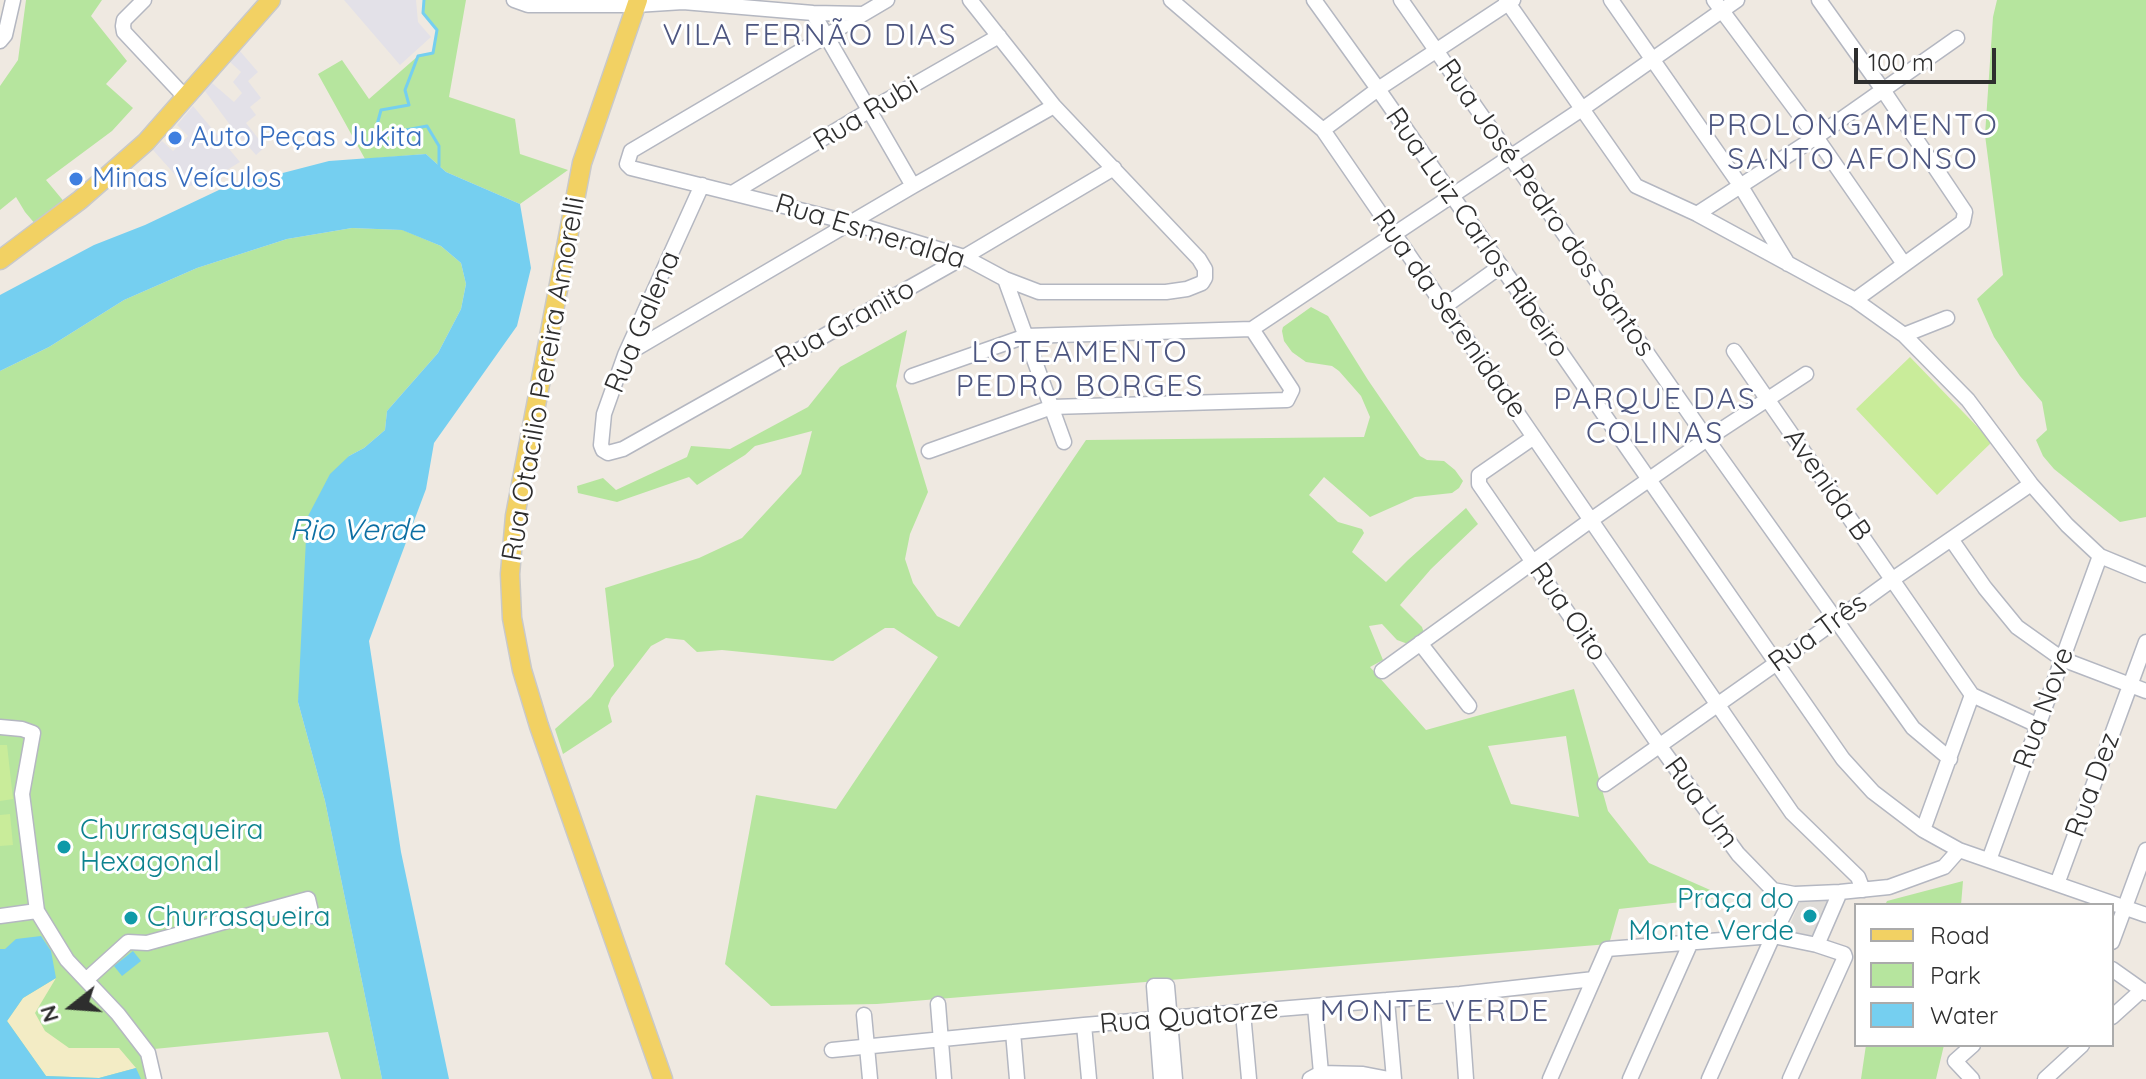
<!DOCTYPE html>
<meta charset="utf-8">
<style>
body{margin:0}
#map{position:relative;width:2146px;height:1079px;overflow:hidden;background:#efe9e1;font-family:Quicksand,sans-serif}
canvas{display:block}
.legend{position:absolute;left:1854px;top:903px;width:260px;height:144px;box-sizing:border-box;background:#fff;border:2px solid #ababab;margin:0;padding:10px 14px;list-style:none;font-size:24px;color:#2e2e2e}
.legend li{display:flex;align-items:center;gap:16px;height:40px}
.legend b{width:40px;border:2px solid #ababab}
.north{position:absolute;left:32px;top:967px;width:80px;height:80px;-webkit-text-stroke:6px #fff;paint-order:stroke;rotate:253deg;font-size:22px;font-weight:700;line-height:32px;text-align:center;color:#2e2e2e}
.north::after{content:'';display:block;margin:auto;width:28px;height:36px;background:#2e2e2e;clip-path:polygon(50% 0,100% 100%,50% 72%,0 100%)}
.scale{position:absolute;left:1854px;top:48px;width:142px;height:36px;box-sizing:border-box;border:4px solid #2e2e2e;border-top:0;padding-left:10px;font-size:24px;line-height:28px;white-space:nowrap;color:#2e2e2e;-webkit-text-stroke:6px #fff;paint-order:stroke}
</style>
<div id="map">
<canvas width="2146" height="1079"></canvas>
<ul class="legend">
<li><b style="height:10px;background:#f2d163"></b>Road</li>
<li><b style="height:22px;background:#b6e59e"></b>Park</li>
<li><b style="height:22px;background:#75cff0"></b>Water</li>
</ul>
<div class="north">N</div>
<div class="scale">100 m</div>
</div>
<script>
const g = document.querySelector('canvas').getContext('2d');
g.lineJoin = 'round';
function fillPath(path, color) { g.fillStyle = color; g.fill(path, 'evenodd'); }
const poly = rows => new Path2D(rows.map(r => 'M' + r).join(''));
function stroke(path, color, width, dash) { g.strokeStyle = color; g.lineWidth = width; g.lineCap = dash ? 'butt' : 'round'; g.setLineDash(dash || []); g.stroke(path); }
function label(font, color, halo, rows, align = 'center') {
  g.font = font + ' Quicksand,sans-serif'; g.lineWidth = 6; g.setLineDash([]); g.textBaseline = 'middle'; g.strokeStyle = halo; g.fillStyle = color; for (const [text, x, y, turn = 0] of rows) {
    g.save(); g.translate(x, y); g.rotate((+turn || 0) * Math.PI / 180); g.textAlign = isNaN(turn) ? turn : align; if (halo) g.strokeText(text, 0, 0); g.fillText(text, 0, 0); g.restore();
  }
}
fillPath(poly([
 [344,0,416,0,418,22,431,37,400,65],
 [239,50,258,72,248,81,261,98,250,107,256,115,246,123,265,147,256,155,233,129,205,91,212,83,234,102,242,93,233,82,241,72,229,61],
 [193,106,240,162,209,181,186,187,153,150,162,141,173,151,188,136,177,125]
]), '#e3e1e8');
fillPath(poly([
 [26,0,102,0,91,16,127,61,106,84,133,108,112,131,46,180,66,204,36,225,25,212,16,197,0,210,0,86,18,60],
 [424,0,466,0,449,97,515,119,520,154,568,170,520,204,446,172,426,154,365,159,318,74,342,60,369,99,418,56,433,53,437,30,423,13],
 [1997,0,2146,0,2146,517,2120,522,2054,469,2043,456,2036,440,2047,430,2042,402,2020,376,1994,337,1977,299,2003,275,1985,135,1993,17],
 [352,228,403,230,441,246,461,263,466,284,461,309,438,353,387,411,385,430,364,448,349,456,298,702,325,801,382,1079,341,1079,328,1032,154,1049,161,1079,0,1079,0,371,49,347,124,300,197,268,287,239],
 [1311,307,1328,316,1368,380,1420,456,1427,460,1444,461,1455,470,1463,481,1459,488,1452,493,1415,497,1370,517,1324,477,1309,495,1338,522,1362,529,1364,533,1352,552,1386,582,1408,560,1466,508,1478,524,1431,569,1400,605,1422,627,1424,633,1408,644,1397,640,1382,624,1369,626,1383,660,1370,667,1426,730,1574,689,1608,811,1649,863,1726,897,1619,909,1609,944,877,1004,771,1006,725,964,756,795,836,809,938,657,894,628,885,628,833,661,722,650,697,652,684,640,666,638,651,646,611,698,608,706,612,722,563,754,555,729,591,697,614,666,605,588,699,558,742,538,801,474,812,431,755,446,745,455,697,485,689,477,617,502,578,493,577,486,603,478,616,490,687,457,691,446,730,449,808,407,840,367,907,330,896,386,928,492,910,534,905,559,913,583,937,616,959,627,1086,440,1364,437,1370,417,1361,396,1339,371,1332,366,1306,362,1292,352,1284,341,1282,331,1283,327],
 [1566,736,1579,817,1511,804,1488,746],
 [1963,881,1961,905,1885,905,1887,901],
 [1866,1045,1944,1045,1936,1079,1861,1079]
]), '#b6e59e');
fillPath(poly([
 [56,978,35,1013,45,1031,69,1048,119,1048,136,1068,99,1078,46,1076,7,1021,23,998]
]), '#f3ecc5');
fillPath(poly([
 [1910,357,1992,442,1937,495,1856,409],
 [0,745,7,745,13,799,0,801],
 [10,814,13,845,0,846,0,815]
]), '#c9ec9a');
fillPath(poly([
 [1831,898,1813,938,1788,934,1787,931,1801,899]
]), '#dfdcd8');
fillPath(poly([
 [426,154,446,172,520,204,531,268,517,326,434,443,426,489,369,641,401,852,449,1079,382,1079,325,801,298,702,307,518,330,474,349,456,364,448,385,430,387,411,438,353,461,309,466,284,461,263,441,246,402,230,352,228,287,239,197,268,124,300,49,347,0,371,0,295,94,245,145,225,221,189,329,161],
 [41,936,51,951,56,978,23,998,7,1021,46,1076,99,1078,136,1068,141,1079,0,1079,0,949,5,949,16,939],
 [133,951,141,961,122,976,114,966]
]), '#75cff0');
stroke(poly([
 [424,0,423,13,437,30,433,53,418,56,405,90,409,105,381,110,374,136,427,126,439,146,439,166]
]), '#75cff0', 3);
const minor = poly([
 [144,0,124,20,123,26,124,32,185,97],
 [514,0,528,5,636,5,683,2,813,13,863,14],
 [887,0,631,151,627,164,631,168,852,223,964,257,1005,279,1039,292,1166,292,1187,289,1202,283,1205,278,1205,269,1199,259,1054,106,970,0],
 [1171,0,1323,130,1792,813,1858,877,1863,890],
 [1314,0,1378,89,1843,759,1873,792,1923,830,1959,850,2146,915],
 [1401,0,1707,439,1913,728,1950,759],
 [1506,0,1636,186,1697,214,1855,300,1904,335,1968,400,2031,484,2067,525,2100,556,2146,575],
 [1611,0,1740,185,1788,264],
 [1714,0,1816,137,1904,264],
 [1819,0,1883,90,1965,212,1963,222,1855,300],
 [813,13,913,186],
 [0,41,5,35,13,0],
 [1323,130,1378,89,1513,0],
 [702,185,625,355,604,414,601,445,603,450,608,453,623,449,964,257,1114,168],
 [734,192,870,110,999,36],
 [1697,214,1816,137,1957,38],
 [1005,279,1064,442],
 [1445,306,1501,266],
 [1252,329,1582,109,1737,0],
 [1904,335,1947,318],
 [1734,351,1972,695,2037,725],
 [625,355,913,186,1054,106],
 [912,376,1026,336,1252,329],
 [1534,437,1479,475,1479,484,1659,745,1738,854,1773,890,1794,894,1840,892,1889,887,1944,867,1959,850],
 [929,451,1052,407,1287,400,1292,390,1252,329],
 [1951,539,1985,588,2017,627,2062,659,2146,691],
 [1420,643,1469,706],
 [1382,671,1591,520,1707,439,1806,374],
 [0,727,22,729,33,733,22,794,37,911,67,960,118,1014,148,1053,154,1079],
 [1605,784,1788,655,1893,579,2031,484],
 [1923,830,1972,695],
 [1989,860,2100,556],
 [2057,884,2146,642],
 [0,916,37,911],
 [2112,942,2146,850],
 [1817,945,1840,892],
 [2112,969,2146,993],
 [86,980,128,942,147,943,308,899,312,916],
 [1460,994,1466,1079],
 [1387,1000,1394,1079],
 [938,1004,944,1079],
 [1315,1007,1321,1073],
 [1243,1013,1249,1079],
 [864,1015,870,1079],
 [2112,1017,2142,990],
 [1084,1025,1089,1079],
 [1013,1032,1017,1079],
 [832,1050,1084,1025,1460,994,1594,979],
 [1161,1079,1154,986,1167,986,1175,1079],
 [1310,1079,1321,1073,1363,1074,1389,1079],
 [1550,1079,1607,949,1773,936,1817,945,1844,954,1845,957,1790,1079],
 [1630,1079,1691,942],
 [1709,1079,1773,936,1794,894],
 [1972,1079,1955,1061,1973,1045],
 [2045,1079,2082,1045]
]);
const major = poly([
 [638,0,582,163,515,516,510,574,512,618,522,670,539,726,663,1079],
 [0,260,80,200,146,142,271,0]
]);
stroke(minor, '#b4b7c1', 17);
stroke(major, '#c9c9c9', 21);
stroke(minor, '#fff', 14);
stroke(major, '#f2d163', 18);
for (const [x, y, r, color] of [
 [175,138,8,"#3f7fe0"],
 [76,179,8,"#3f7fe0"],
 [64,847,8,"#0f9aa8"],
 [1810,916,8,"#0f9aa8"],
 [131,918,8,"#0f9aa8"]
]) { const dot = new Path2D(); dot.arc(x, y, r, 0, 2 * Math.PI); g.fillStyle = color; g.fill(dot); stroke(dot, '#fff', 3); }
label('28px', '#2e2e2e', '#fff', [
 ["Rua Rubi",866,114,-31],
 ["Rua José Pedro dos Santos",1546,208,55],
 ["Rua Esmeralda",870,232,17],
 ["Rua Luiz Carlos Ribeiro",1477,233,55],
 ["Rua da Serenidade",1449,314,55],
 ["Rua Galena",643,322,-67],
 ["Rua Granito",845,324,-29],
 ["Rua Otacilio Pereira Amorelli",544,379,-80],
 ["Avenida B",1827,485,55],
 ["Rua Oito",1568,612,55],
 ["Rua Três",1818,633,-36],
 ["Rua Nove",2044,708,-70],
 ["Rua Dez",2093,785,-70],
 ["Rua Um",1701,803,54],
 ["Rua Quatorze",1189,1017,-5]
]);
label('28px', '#366cbe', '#fff', [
 ["Auto Peças Jukita",191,138],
 ["Minas Veículos",92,179]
], 'left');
label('28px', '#0d838f', '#fff', [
 ["Churrasqueira",80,831],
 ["Hexagonal",80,863],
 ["Praça do",1794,900,"right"],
 ["Monte Verde",1794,932,"right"],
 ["Churrasqueira",147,918]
], 'left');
g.letterSpacing = '2px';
label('30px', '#4d5680', '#fff', [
 ["VILA FERNÃO DIAS",810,36],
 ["PROLONGAMENTO",1853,126],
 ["SANTO AFONSO",1853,160],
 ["LOTEAMENTO",1080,353],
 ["PEDRO BORGES",1080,387],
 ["PARQUE DAS",1655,400],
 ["COLINAS",1655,434],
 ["MONTE VERDE",1435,1012]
]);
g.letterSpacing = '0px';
label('italic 30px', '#0d6fa3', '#fff', [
 ["Rio Verde",357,531]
]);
</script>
